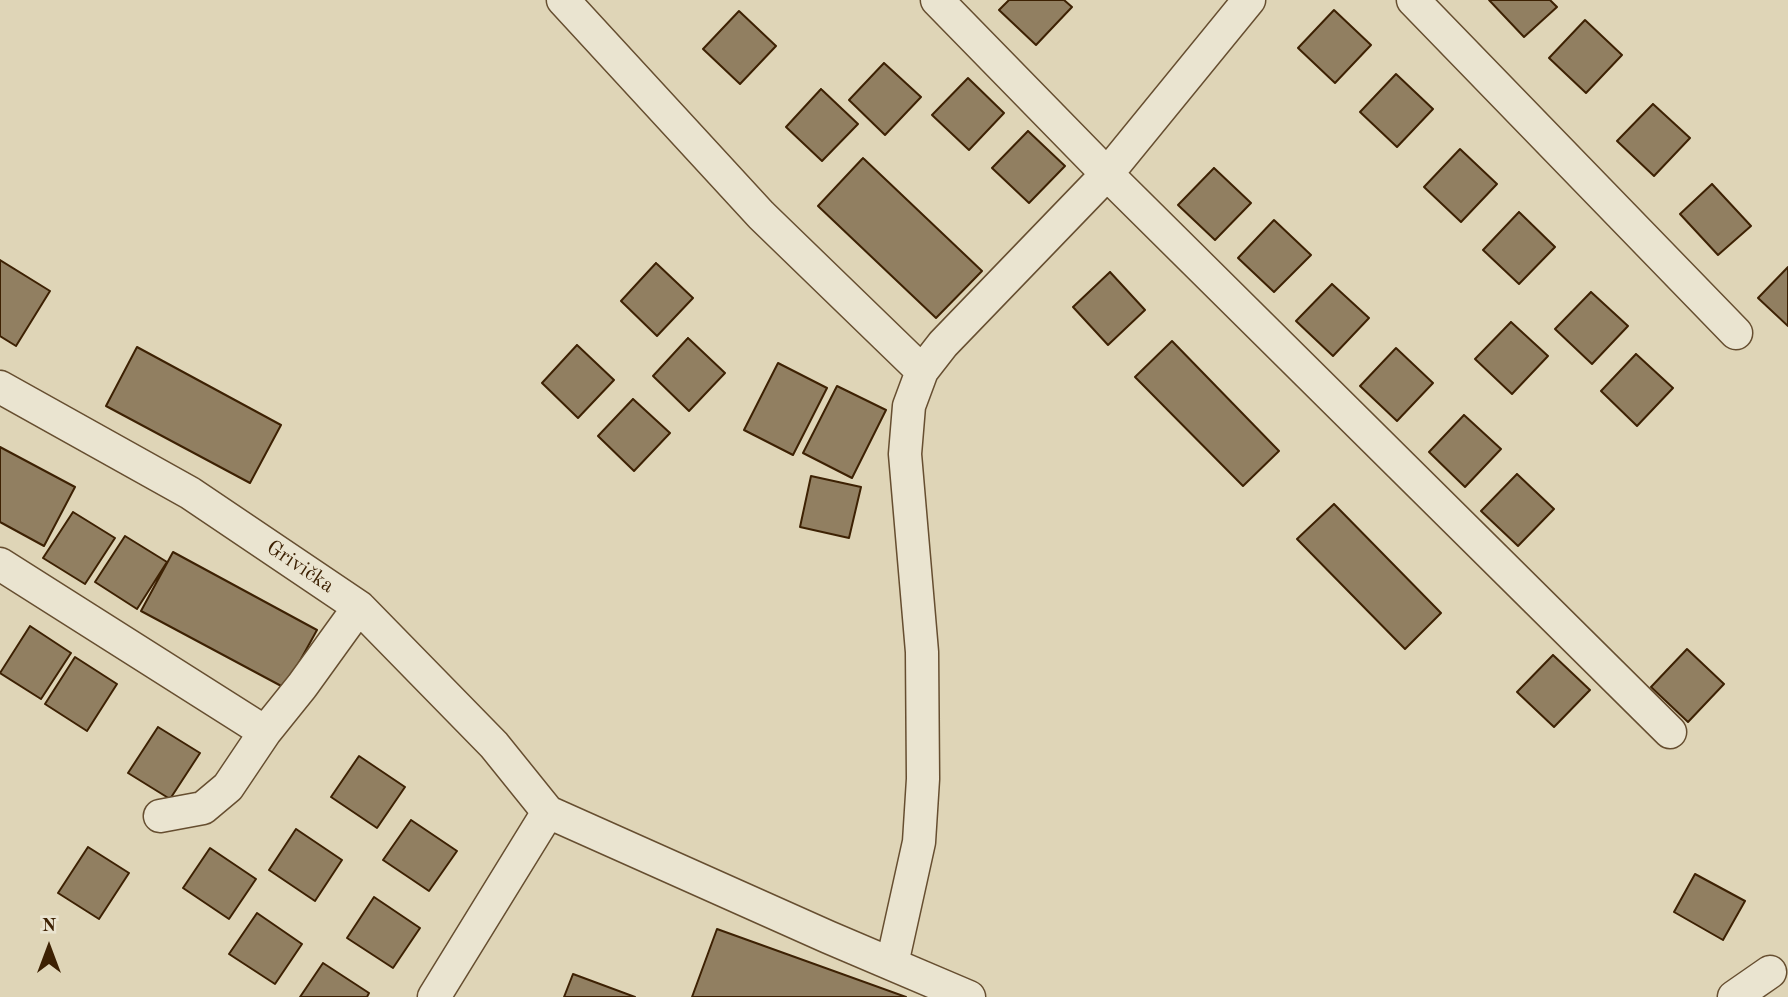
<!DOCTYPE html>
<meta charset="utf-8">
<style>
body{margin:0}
#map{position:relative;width:1788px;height:997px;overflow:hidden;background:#dfd5b7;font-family:"Old Standard TT",serif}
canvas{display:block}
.north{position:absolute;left:14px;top:913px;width:70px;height:70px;-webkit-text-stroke:5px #eae4d0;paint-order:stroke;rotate:0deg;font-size:19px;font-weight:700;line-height:28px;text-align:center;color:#3d2103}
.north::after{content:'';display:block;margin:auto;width:24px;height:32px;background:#3d2103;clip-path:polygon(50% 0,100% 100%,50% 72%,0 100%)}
</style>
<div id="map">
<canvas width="1788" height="997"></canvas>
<div class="north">N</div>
</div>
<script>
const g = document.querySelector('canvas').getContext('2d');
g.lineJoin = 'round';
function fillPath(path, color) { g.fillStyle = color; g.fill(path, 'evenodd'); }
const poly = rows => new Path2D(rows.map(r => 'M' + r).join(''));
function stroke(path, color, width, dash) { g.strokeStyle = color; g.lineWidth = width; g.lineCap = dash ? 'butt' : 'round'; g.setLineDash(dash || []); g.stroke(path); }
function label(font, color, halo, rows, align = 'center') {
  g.font = font + ' "Old Standard TT",serif'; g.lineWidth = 7; g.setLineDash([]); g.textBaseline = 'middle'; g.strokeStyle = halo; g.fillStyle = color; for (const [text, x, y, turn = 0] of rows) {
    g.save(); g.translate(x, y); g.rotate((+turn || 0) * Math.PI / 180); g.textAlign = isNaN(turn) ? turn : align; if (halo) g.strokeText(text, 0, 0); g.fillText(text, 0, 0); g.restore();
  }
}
const building = poly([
 [1009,0,1064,0,1072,7,1036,45,999,10,1009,0],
 [1489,0,1550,0,1557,7,1524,37,1489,0],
 [1334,10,1371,45,1335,83,1298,48,1334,10],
 [739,11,776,46,740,84,703,49,739,11],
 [1585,20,1622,55,1586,93,1549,58,1585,20],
 [884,63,921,97,885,135,849,100,884,63],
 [1396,74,1433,109,1397,147,1360,112,1396,74],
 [968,78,1004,113,969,150,932,115,968,78],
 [821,89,858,124,822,161,786,127,821,89],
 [1653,104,1690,138,1654,176,1617,141,1653,104],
 [1028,131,1065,166,1029,203,992,168,1028,131],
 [1460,149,1497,184,1461,222,1424,187,1460,149],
 [863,158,982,271,936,318,818,206,863,158],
 [1214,168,1251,203,1215,240,1178,205,1214,168],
 [1712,184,1751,226,1718,255,1680,214,1712,184],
 [1519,212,1555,247,1519,284,1483,250,1519,212],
 [1274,220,1311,255,1274,292,1238,258,1274,220],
 [0,260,50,291,16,346,0,336,0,260],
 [656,263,693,298,657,336,621,301,656,263],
 [1788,267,1788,326,1758,298,1788,267],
 [1110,272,1145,310,1108,345,1073,307,1110,272],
 [1332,284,1369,318,1333,356,1296,321,1332,284],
 [1591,292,1628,326,1592,364,1555,329,1591,292],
 [1511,322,1548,356,1512,394,1475,359,1511,322],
 [688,338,725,373,689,411,653,376,688,338],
 [1172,341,1279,451,1243,486,1135,377,1172,341],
 [577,345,614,380,578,418,542,383,577,345],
 [137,347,281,425,250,483,106,406,137,347],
 [1396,348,1433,383,1397,421,1360,386,1396,348],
 [1636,354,1673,388,1637,426,1601,391,1636,354],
 [778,363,827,388,793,455,744,430,778,363],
 [837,386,886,410,852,478,803,453,837,386],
 [633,399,670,433,634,471,598,436,633,399],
 [1464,415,1501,449,1465,487,1429,452,1464,415],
 [0,447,75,487,44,546,0,522,0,447],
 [1517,474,1554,509,1518,546,1481,511,1517,474],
 [811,476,861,487,849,538,800,527,811,476],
 [1334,504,1441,613,1405,649,1297,539,1334,504],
 [73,512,115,538,85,584,43,558,73,512],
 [125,536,167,562,137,609,95,582,125,536],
 [173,552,317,630,285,688,141,611,173,552],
 [30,626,71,653,41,699,0,673,30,626],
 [1687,649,1724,684,1688,722,1651,687,1687,649],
 [1553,655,1590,690,1554,727,1517,692,1553,655],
 [75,657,117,684,87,731,45,704,75,657],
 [158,727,200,753,170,799,128,773,158,727],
 [359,756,405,787,377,828,331,797,359,756],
 [411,820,457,851,429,891,383,860,411,820],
 [296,829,342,860,315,901,269,870,296,829],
 [88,847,129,873,99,919,58,893,88,847],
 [210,848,256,879,229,919,183,888,210,848],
 [1695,874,1745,901,1723,940,1674,912,1695,874],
 [374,897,420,928,393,968,347,938,374,897],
 [257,913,302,944,275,984,229,954,257,913],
 [717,929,906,997,692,997,717,929],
 [323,963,369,993,367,997,300,997,323,963],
 [573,974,635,997,564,997,573,974]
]);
fillPath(building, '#917f61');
stroke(building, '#3d2103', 2);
const minor = poly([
 [563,0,761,215,922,371],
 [937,0,1107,174,1670,732],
 [1413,0,1736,333],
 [0,387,190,493,359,607,494,745,548,812,828,937,969,997],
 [0,564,265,732,302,686,359,607],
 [160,816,203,808,228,787,265,732],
 [892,964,919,842,923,779,922,652,905,454,909,406,922,371,943,344,1107,174,1249,0],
 [434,997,548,812],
 [1734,997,1770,972]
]);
stroke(minor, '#664e30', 35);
stroke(minor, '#eae4d0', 32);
label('21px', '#3d2103', '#eae4d0', [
 ["Grivička",300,567,34]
]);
</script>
